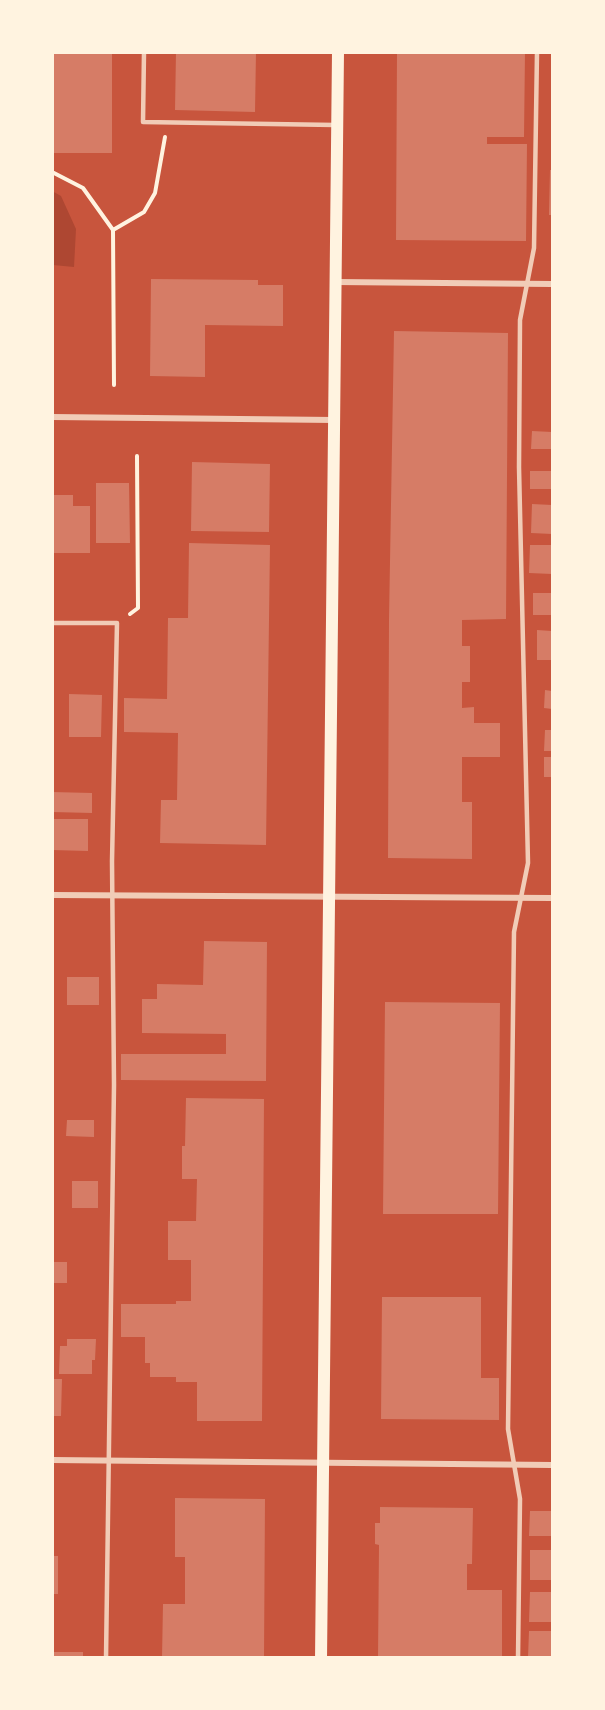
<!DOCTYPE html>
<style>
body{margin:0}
#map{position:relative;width:605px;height:1710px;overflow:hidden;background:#c8553d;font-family:"Roboto Serif",serif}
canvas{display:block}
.frame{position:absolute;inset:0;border:54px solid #fff3e0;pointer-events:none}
</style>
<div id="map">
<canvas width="605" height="1710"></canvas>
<div class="frame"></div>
</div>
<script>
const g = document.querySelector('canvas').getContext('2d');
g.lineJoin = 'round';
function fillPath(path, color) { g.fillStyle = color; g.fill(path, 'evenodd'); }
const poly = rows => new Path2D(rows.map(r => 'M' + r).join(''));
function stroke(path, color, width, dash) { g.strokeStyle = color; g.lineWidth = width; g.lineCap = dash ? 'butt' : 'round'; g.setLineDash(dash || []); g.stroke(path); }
fillPath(poly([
 [52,191,61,196,76,229,74,267,53,265]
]), '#ae4732');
fillPath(poly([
 [52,52,112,52,112,153,52,153],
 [176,52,256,52,255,112,175,110],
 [397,52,525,52,524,137,487,137,487,144,527,144,526,241,396,240],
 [550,170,552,170,552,215,549,215],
 [151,279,258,280,258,285,283,285,283,326,205,325,205,377,150,376],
 [394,331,508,333,506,619,462,620,462,646,470,646,470,682,462,682,462,708,474,707,474,723,500,723,500,757,462,757,462,802,472,802,472,859,388,858,389,619],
 [532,431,552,432,552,449,531,449],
 [192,462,270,464,269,532,191,531],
 [530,471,552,471,552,489,530,489],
 [96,483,129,483,130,543,96,543],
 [54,495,73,495,73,506,90,506,90,553,54,553],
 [532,504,552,505,552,534,531,533],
 [189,543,270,545,266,845,160,843,161,800,177,800,178,733,124,732,124,698,167,699,168,618,188,618],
 [530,545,552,545,552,574,529,573],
 [533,593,552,593,552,615,533,615],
 [537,630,552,631,552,660,537,660],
 [545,690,552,691,552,709,544,708],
 [69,694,102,695,101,737,69,737],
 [545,730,552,730,552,751,544,751],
 [544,757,552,757,552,777,544,777],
 [52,792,92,793,92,813,52,812],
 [52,819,88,819,88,851,52,850],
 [204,941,267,942,266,1081,121,1080,121,1054,226,1054,226,1034,142,1033,142,999,157,999,157,984,203,985],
 [67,977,99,977,99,1005,67,1005],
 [385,1002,500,1003,498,1214,383,1214],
 [186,1098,264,1099,262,1421,197,1421,197,1382,176,1382,176,1377,150,1377,150,1363,145,1363,145,1337,121,1337,121,1304,176,1304,176,1301,191,1301,191,1260,168,1260,168,1221,196,1221,197,1179,182,1179,182,1146,185,1146],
 [67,1120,94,1120,94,1137,66,1136],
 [72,1181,98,1181,98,1208,72,1208],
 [52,1262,67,1262,67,1283,52,1283],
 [382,1297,481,1297,481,1378,499,1378,499,1420,381,1419],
 [67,1339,96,1339,95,1360,92,1360,92,1374,59,1374,60,1346,67,1346],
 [52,1379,62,1379,61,1416,52,1416],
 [175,1498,265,1499,264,1658,162,1658,163,1604,185,1604,185,1557,175,1557],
 [380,1507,473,1508,472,1564,467,1564,467,1590,502,1590,502,1658,378,1658,379,1545,375,1544,375,1523,380,1523],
 [530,1511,552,1511,552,1536,529,1536],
 [530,1550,552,1550,552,1580,530,1580],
 [52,1556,58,1556,58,1594,52,1594],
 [530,1592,552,1592,552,1622,529,1622],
 [529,1631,552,1631,552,1658,528,1657],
 [52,1652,83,1652,83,1658,52,1658]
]), '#d67c66');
stroke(poly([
 [52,172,83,188,113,230],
 [114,385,113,230,144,212,155,193,165,137],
 [130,614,138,608,137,456]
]), '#fff3e0', 4);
stroke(poly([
 [144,52,143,122,335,125],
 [52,623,117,623,112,861,114,1085,106,1658],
 [518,1658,520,1499,508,1429,514,932,528,863,519,467,520,320,534,248,537,52]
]), '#f1ccb7', 4.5);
stroke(poly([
 [336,282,552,284],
 [52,417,334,420],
 [52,895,552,898],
 [52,1460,552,1465]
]), '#f1ccb7', 6);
stroke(poly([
 [321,1658,338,52]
]), '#fff3e0', 12);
</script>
